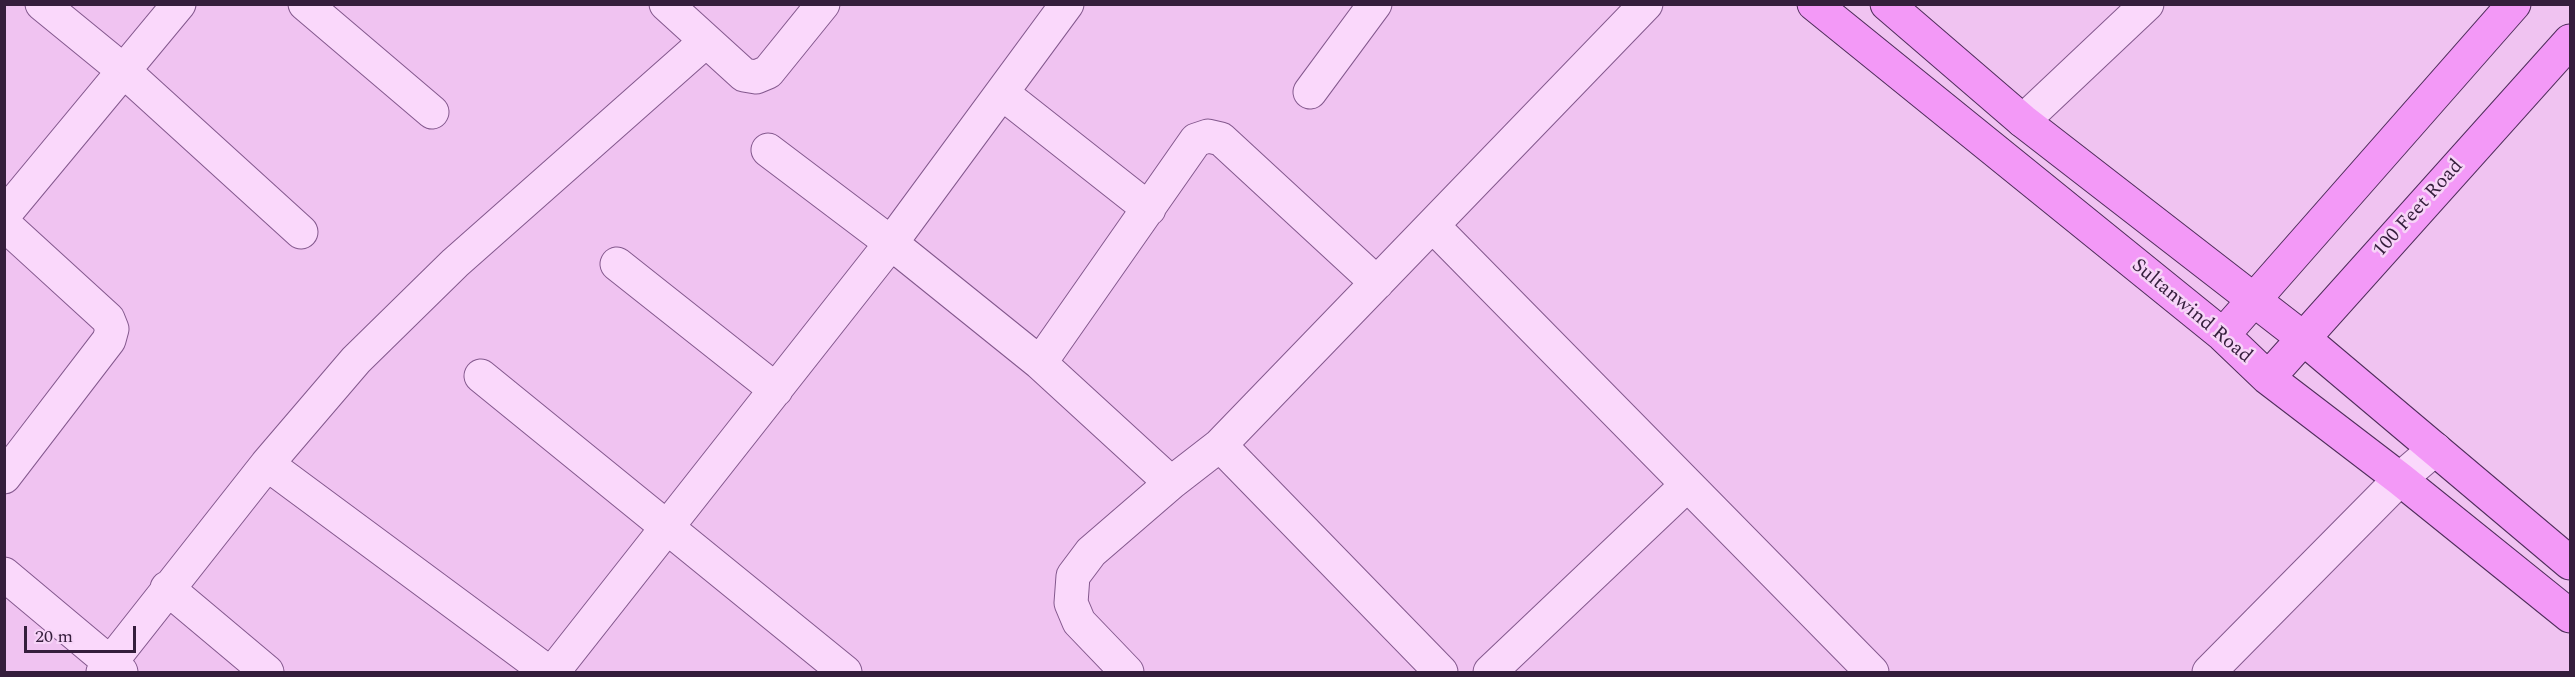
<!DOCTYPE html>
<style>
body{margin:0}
#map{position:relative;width:2575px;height:677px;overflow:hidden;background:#f0c3f1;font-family:Spectral,serif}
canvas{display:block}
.frame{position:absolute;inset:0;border:6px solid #351e3c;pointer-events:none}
.scale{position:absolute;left:24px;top:626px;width:112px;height:27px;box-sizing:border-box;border:3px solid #351e3c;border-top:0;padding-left:8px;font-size:18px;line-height:21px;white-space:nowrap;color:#351e3c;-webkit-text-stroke:4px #f7d4f8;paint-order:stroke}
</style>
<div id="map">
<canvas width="2575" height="677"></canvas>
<div class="frame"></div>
<div class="scale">20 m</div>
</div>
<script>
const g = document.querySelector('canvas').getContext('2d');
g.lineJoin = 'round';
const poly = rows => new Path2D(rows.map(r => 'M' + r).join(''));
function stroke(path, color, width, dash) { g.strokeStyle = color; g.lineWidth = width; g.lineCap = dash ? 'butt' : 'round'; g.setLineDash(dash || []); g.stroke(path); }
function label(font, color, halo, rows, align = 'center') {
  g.font = font + ' Spectral,serif'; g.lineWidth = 5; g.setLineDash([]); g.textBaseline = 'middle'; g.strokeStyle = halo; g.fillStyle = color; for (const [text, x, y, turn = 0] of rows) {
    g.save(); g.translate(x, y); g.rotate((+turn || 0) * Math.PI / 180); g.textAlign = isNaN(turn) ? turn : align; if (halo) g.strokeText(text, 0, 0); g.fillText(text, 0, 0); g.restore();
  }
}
const minor = poly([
 [42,4,124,71,301,232],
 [305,4,432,112],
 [666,4,744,75,756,77,768,72,823,4],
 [1310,92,1375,4],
 [1002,93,1149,209],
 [2023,121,2147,4],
 [768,150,891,243,1067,4],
 [4,215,179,4],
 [4,224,108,319,112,329,109,340,4,477],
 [1433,226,1872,672],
 [617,264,776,390],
 [1040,363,1196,140,1208,136,1221,139,1377,283],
 [481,376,845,672],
 [1220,445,1441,672],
 [267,464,548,672],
 [4,574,121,672],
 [167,588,267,672],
 [103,672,267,464,356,360,455,263,706,41],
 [553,672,891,243,1040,363,1171,483],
 [1127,672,1079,622,1071,603,1073,576,1091,552,1171,483,1220,445,1646,4],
 [1490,672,1687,485],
 [2209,672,2400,479,2435,449]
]);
const major = poly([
 [1814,4,2223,335,2268,378,2400,479,2570,616],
 [1887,4,2023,121,2303,338,2570,563],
 [2223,335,2514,4],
 [2268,378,2570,41]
]);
stroke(minor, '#83588d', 35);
stroke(major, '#4f2d5b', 35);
stroke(minor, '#fad8fb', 33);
stroke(major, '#f399f7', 33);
label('20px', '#351e3c', '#f7d4f8', [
 ["100 Feet Road",2419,209,-48],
 ["Sultanwind Road",2191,312,40]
]);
</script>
